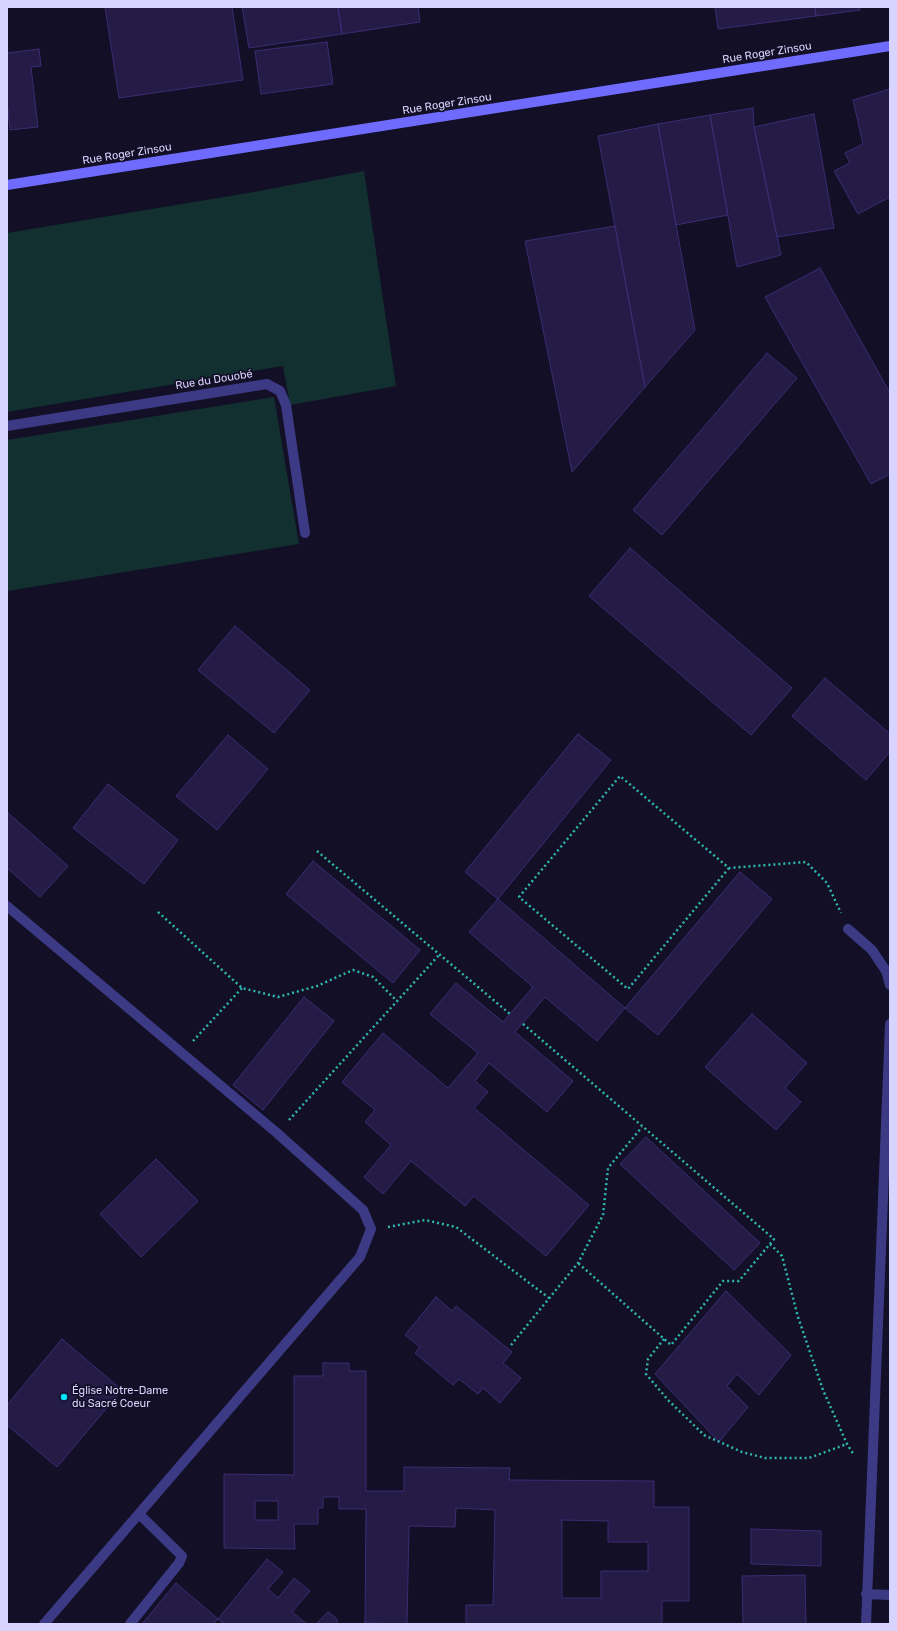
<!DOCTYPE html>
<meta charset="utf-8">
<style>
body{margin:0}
#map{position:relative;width:897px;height:1631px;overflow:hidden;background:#130f26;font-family:Rubik,sans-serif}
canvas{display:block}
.frame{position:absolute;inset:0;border:8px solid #d9d4ff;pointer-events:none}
</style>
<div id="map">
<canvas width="897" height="1631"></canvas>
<div class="frame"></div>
</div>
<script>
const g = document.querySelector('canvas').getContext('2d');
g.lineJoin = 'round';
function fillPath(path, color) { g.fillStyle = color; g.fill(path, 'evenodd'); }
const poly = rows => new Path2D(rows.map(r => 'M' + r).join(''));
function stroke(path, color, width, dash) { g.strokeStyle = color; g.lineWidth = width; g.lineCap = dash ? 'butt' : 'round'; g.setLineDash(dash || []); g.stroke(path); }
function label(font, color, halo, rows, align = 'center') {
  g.font = font + ' Rubik,sans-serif'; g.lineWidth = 3.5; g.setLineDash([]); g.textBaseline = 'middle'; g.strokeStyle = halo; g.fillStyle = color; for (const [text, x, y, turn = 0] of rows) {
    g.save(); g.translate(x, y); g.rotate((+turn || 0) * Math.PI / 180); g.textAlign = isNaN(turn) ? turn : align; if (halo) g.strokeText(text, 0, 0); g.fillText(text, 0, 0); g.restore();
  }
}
fillPath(poly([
 [364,171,396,386,290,405,283,366,7,412,7,233,254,192],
 [274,397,299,544,7,591,7,440]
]), '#12302f');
const building = poly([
 [105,7,232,7,243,80,119,98,105,7],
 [242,7,338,7,342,34,249,48,242,7],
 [338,7,418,7,420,22,342,34,338,7],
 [715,7,815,7,816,16,718,29,715,7],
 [815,7,859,7,860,10,816,16,815,7],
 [327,42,333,84,261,94,255,51,327,42],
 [39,49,41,66,31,67,38,127,10,130,7,100,7,53,39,49],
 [890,89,890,197,858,214,834,171,850,163,845,153,863,144,853,100,890,89],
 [753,108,754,127,781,255,737,267,710,115,753,108],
 [814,114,834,228,777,237,754,127,814,114],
 [710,115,728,215,676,225,658,124,710,115],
 [658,124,695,330,645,387,598,136,658,124],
 [615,226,645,387,572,472,525,241,615,226],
 [820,268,890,393,890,474,871,484,765,297,820,268],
 [767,353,797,378,662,535,633,510,767,353],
 [630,548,792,688,751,735,589,596,630,548],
 [235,626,310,690,274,733,198,670,235,626],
 [825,678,890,734,890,752,866,780,792,716,825,678],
 [578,734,611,760,498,899,465,872,578,734],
 [228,735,268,769,217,830,176,796,228,735],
 [108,784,178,840,144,884,73,828,108,784],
 [7,812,68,866,40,897,7,868,7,812],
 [313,861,420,950,393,983,286,894,313,861],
 [740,872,772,899,658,1035,625,1008,740,872],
 [498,899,625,1008,597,1041,545,997,515,1032,573,1081,547,1112,489,1063,475,1081,488,1092,474,1108,589,1205,546,1256,474,1196,465,1206,411,1161,383,1194,364,1177,391,1145,365,1122,375,1110,342,1082,383,1033,448,1088,478,1053,430,1014,456,983,503,1022,533,987,469,932,498,899],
 [304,997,334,1021,263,1110,233,1085,304,997],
 [752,1014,807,1063,785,1088,801,1102,776,1130,705,1067,752,1014],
 [646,1137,760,1243,734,1270,620,1164,646,1137],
 [156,1159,198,1201,141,1257,100,1214,156,1159],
 [726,1291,791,1355,759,1395,737,1374,727,1386,748,1407,719,1442,655,1374,726,1291],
 [436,1297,452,1311,456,1306,512,1352,503,1363,521,1378,500,1403,483,1388,478,1394,459,1379,453,1385,415,1353,420,1347,405,1335,436,1297],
 [62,1339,122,1390,57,1467,7,1425,7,1405,62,1339],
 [323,1363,349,1363,349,1371,366,1371,366,1491,404,1491,404,1467,510,1468,509,1480,654,1481,654,1507,689,1507,689,1601,662,1601,662,1624,466,1624,466,1605,493,1605,495,1510,456,1508,455,1527,409,1526,407,1624,365,1623,366,1509,339,1509,339,1497,323,1497,323,1508,318,1508,318,1524,294,1524,295,1549,224,1548,224,1474,294,1475,294,1376,323,1376,323,1363],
 [255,1501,278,1501,278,1520,255,1520,255,1501],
 [562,1520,608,1521,608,1542,648,1542,648,1571,601,1571,601,1598,562,1598,562,1520],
 [751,1529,821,1531,821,1566,751,1564,751,1529],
 [267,1559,283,1572,268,1589,278,1598,294,1578,310,1591,292,1612,307,1624,225,1624,218,1619,267,1559],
 [805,1575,806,1624,743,1624,742,1576,805,1575],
 [176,1583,218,1619,213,1624,142,1624,176,1583],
 [328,1612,336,1618,338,1624,316,1624,328,1612]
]);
fillPath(building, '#241b47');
stroke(building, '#3b2d73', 1);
stroke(poly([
 [317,851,510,1014],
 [729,868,628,989,519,897,620,776,729,868,806,862,827,883,841,913],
 [158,912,242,988,278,997,317,986,353,970,373,977,397,1001],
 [523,1024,774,1239,739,1281,723,1281,671,1345,578,1263],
 [193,1041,242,988],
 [289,1120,439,955],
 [388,1227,425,1220,456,1227,549,1298],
 [770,1244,782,1256,798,1317,823,1390,847,1444,854,1455],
 [664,1339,648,1359,646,1374,668,1400,704,1435,742,1452,765,1458,809,1458,847,1444],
 [511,1345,578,1263,603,1215,608,1168,642,1127]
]), '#2fb8b0', 2.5, [2, 3]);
stroke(poly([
 [7,906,277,1133,363,1210,371,1229,360,1257,44,1624],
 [848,929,872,950,886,971,890,985],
 [866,1594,890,1595],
 [130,1624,179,1563,182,1556,139,1514],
 [866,1624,890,1024]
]), '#3d3a85', 10);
stroke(poly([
 [7,426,267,384,280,391,286,405,305,533]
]), '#3d3a85', 10);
stroke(poly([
 [7,185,890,46]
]), '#6f6bff', 10);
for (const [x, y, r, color] of [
 [64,1397,4,"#00e5ff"]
]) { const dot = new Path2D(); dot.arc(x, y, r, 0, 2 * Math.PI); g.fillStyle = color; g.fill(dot); stroke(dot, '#130f26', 1.5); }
label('11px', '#d9d4ff', '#130f26', [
 ["Rue Roger Zinsou",767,53,-9],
 ["Rue Roger Zinsou",447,104,-9],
 ["Rue Roger Zinsou",127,154,-9],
 ["Rue du Douobé",214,380,-9]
]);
label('11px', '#d9d4ff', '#130f26', [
 ["Église Notre-Dame",72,1391],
 ["du Sacré Coeur",72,1404]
], 'left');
</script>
